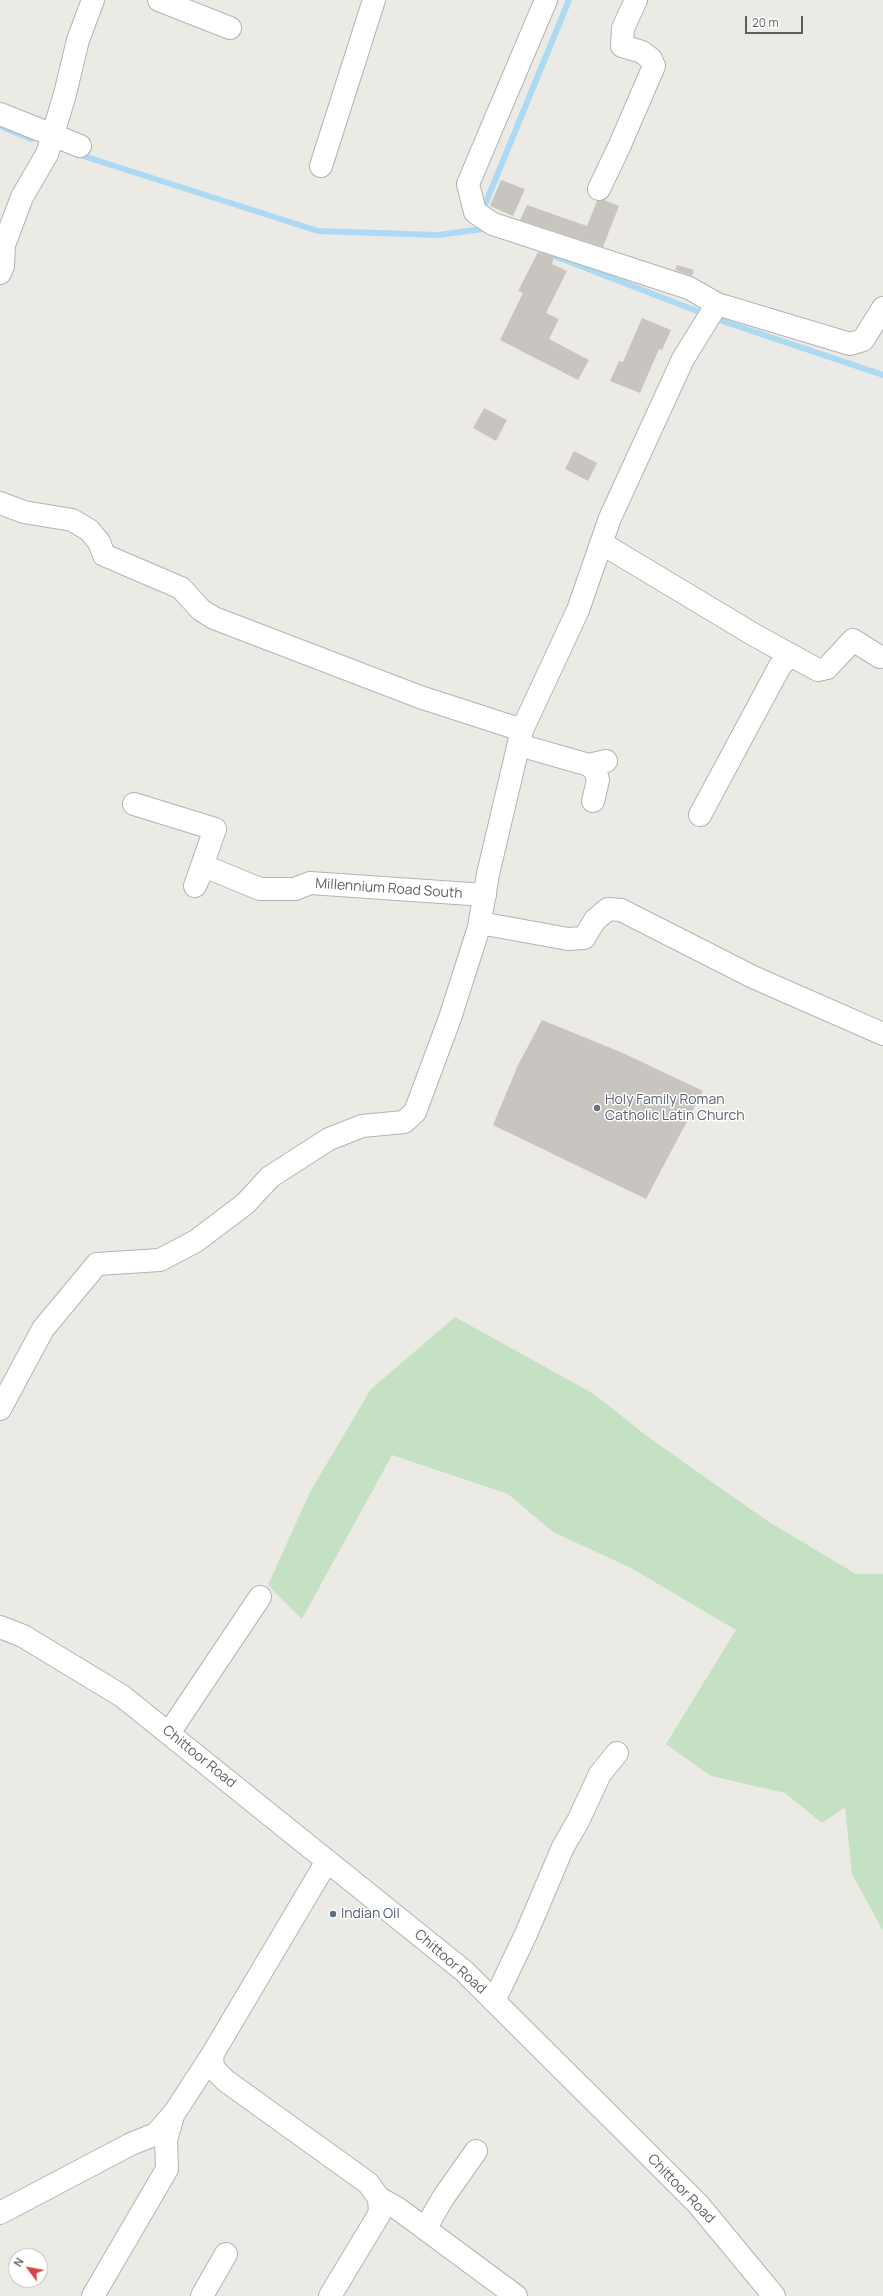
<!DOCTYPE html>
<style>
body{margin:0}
#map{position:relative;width:883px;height:2296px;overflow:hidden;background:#eceae4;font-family:Manrope,sans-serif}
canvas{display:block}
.north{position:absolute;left:8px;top:2248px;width:40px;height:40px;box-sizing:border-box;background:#fff;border:1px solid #bebfc0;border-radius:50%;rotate:302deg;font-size:11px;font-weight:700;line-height:16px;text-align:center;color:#5c5f62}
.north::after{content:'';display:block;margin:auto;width:14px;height:18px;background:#d34443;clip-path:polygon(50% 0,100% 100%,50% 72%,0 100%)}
.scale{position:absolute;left:745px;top:16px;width:58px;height:18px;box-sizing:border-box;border:2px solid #5c5f62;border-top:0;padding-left:5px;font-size:12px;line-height:14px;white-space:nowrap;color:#5c5f62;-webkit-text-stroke:3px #fff;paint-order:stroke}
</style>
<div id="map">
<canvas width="883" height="2296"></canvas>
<div class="north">N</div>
<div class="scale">20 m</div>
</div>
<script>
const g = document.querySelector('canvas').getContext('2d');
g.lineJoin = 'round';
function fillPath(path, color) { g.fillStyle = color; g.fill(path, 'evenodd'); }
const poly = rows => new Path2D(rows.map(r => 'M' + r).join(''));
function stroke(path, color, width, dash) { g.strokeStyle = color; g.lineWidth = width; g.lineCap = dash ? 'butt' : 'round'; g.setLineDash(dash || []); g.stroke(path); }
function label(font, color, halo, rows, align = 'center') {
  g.font = font + ' Manrope,sans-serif'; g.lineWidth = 3; g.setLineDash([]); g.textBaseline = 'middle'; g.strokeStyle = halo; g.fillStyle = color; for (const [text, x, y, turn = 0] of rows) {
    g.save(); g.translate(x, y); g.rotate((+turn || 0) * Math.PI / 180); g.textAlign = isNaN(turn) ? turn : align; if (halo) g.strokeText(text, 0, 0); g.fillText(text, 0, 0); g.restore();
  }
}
fillPath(poly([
 [455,1317,594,1394,648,1437,766,1520,856,1574,883,1574,883,1931,852,1874,845,1807,822,1823,785,1793,711,1776,666,1744,736,1630,631,1568,553,1532,508,1494,392,1455,302,1619,268,1585,310,1492,371,1389]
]), '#c5e1c3');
stroke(poly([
 [0,126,31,139],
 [77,154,318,231,438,235,483,229,489,231],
 [482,212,569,0],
 [544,252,728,323,883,375]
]), '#acdaf4', 6);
fillPath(poly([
 [501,180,525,189,513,216,490,206],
 [604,200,619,206,603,247,520,220,527,205,587,226,597,201],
 [538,252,554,257,552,264,567,271,546,313,559,319,549,339,589,360,578,380,500,340,523,293,518,291],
 [677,265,694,270,692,276,675,270],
 [642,318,671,330,662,350,659,349,640,393,610,381,619,361,623,362],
 [484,408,507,420,496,441,473,428],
 [574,451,597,463,588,481,565,469],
 [542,1020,623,1053,703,1091,646,1199,493,1125,518,1065]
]), '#c8c5c0');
const minor = poly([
 [159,0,230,28],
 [546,0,468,184,475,212,493,224,689,288,717,304,850,344,863,340,883,308],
 [0,114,80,146],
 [321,166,374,0],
 [599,189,619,147,654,66,651,59,642,52,622,46,623,28,636,0],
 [0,273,3,266,4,245,22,197,47,154,65,94,78,40,93,0],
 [0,503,24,512,72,520,89,530,99,542,104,555,181,588,201,610,214,618,420,697,522,730],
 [601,543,756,636,818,670,827,668,853,640,880,657],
 [519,745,589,765,606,761],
 [589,765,596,772,598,780,593,801],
 [134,804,215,829,195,886,204,866,260,889,295,889,310,883,485,895],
 [700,815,780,666,790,656],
 [480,923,568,939,584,938,595,920,608,909,621,910,753,977,883,1034],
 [0,1409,43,1329,97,1264,160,1260,196,1241,245,1204,270,1177,329,1139,362,1126,404,1122,415,1112,450,1018,479,927,488,874,522,730,578,610,610,518,683,359,717,304],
 [169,1733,260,1597],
 [327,1861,212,2055,213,2068,226,2081,368,2183,379,2198,380,2213,330,2296],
 [494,2001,526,1934,563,1847,578,1821,600,1774,617,1753],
 [379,2198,397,2208,516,2296],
 [0,2213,131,2144,156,2134,175,2112,212,2055],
 [425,2229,443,2198,476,2151],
 [93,2296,167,2169,166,2140,173,2116],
 [202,2296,226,2254]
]);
const secondary = poly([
 [0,1627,23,1636,122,1696,464,1971,698,2204,774,2296]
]);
stroke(minor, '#b1b4b7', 24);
stroke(secondary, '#b0b3b7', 24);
stroke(minor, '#fff', 22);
stroke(secondary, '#fff', 22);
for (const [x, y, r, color] of [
 [597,1108,4,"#6b7280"],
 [333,1914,4,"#5c6f8a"]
]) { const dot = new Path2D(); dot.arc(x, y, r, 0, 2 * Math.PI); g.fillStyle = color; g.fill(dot); stroke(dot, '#fff', 1.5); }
label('14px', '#5c5f62', '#fff', [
 ["Millennium Road South",389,889,4],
 ["Chittoor Road",199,1757,39],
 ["Chittoor Road",450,1962,41],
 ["Chittoor Road",681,2189,46]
]);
label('14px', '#5b616d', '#fff', [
 ["Holy Family Roman",605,1100],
 ["Catholic Latin Church",605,1116]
], 'left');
label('14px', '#4e5e75', '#fff', [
 ["Indian Oil",341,1914]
], 'left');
</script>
